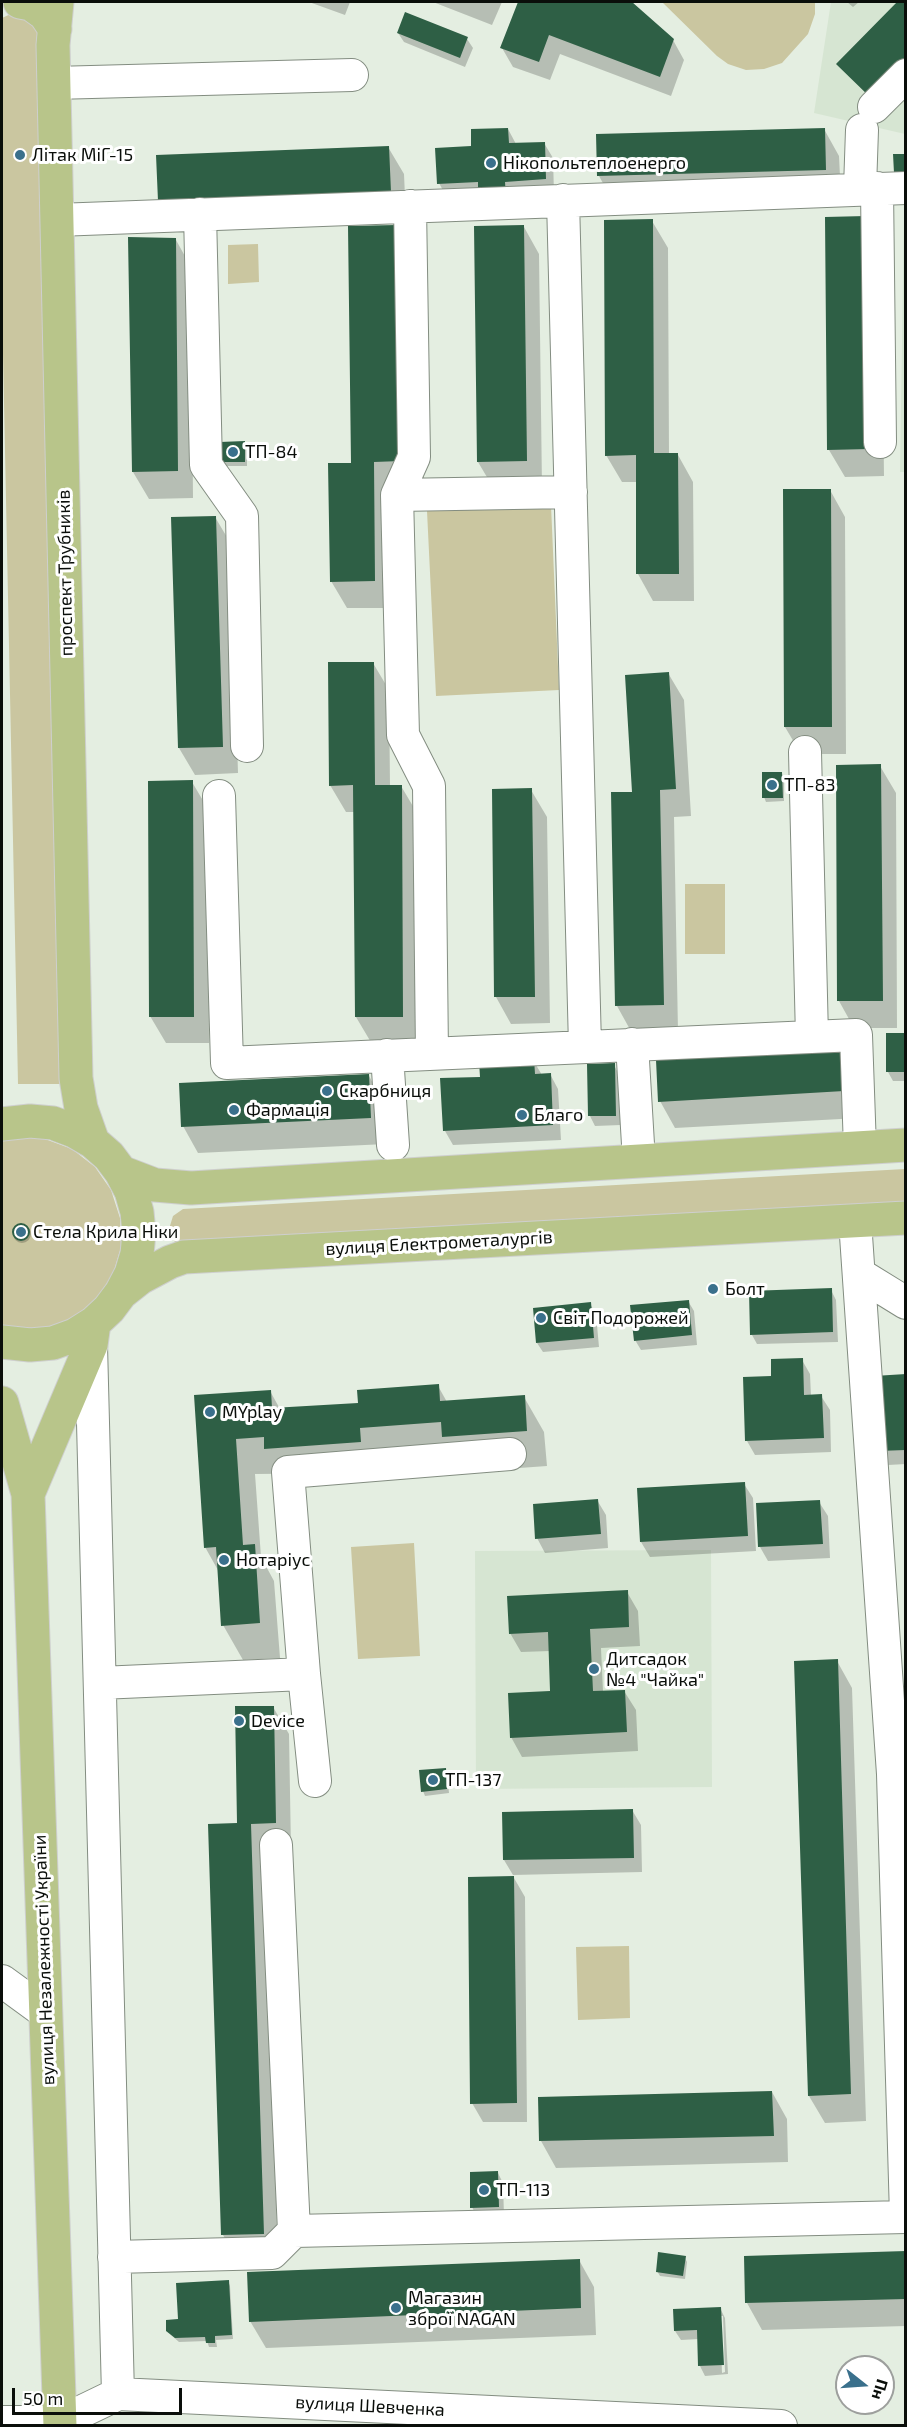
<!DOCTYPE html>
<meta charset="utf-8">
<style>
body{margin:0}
#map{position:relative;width:907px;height:2427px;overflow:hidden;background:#e4eee1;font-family:"Exo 2",sans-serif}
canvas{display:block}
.frame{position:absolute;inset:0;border:3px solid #0a0e0a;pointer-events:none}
.north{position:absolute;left:835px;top:2355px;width:60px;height:60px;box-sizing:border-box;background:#fff;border:2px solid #9d9f9d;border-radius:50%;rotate:107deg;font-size:16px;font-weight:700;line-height:24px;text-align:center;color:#0a0e0a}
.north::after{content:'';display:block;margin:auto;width:21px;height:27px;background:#3a708c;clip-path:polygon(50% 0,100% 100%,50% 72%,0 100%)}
.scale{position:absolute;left:12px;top:2388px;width:170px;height:27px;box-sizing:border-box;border:3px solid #0a0e0a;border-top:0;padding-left:8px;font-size:18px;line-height:21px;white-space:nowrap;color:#0a0e0a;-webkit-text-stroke:4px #fff;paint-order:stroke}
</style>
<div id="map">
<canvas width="907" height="2427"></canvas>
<div class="frame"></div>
<div class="north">Пн</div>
<div class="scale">50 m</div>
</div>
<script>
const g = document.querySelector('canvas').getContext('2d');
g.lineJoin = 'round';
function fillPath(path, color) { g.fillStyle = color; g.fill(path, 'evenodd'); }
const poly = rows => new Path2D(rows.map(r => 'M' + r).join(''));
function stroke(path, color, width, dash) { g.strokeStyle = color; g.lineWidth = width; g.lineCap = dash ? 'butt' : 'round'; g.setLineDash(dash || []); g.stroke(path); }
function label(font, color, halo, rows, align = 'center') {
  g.font = font + ' "Exo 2",sans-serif'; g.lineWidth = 6; g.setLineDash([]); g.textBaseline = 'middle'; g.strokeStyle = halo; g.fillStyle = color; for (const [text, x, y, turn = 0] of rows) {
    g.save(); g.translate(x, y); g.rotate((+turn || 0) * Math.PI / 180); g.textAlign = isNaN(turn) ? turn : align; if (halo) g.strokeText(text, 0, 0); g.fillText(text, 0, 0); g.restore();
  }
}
fillPath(poly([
 [831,2,905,2,905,134,814,113],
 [904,215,906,216,905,472,900,472],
 [711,1550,712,1787,476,1789,475,1551]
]), '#d6e5d2');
fillPath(poly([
 [662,2,815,2,815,14,808,34,782,63,764,69,746,70,728,64,717,56],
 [15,12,40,24,69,1084,18,1084,2,305,2,18],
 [258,244,259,282,228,284,228,245],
 [551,505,559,690,436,696,427,511],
 [685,884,725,884,725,954,685,954],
 [16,1137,45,1139,72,1149,95,1167,111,1190,120,1218,121,1247,113,1274,97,1298,75,1317,48,1328,19,1330,2,1327,2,1141],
 [905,1169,905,1207,179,1245,174,1241,169,1229,173,1216,183,1209],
 [414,1543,420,1656,358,1659,351,1547],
 [629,1946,630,2018,578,2020,576,1947]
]), '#cac6a0');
fillPath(poly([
 [309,2,350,2,345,15],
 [433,2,502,2,492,25],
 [519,2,629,2,673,40,684,60,671,96,560,54,550,80,513,67,502,48],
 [847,2,859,2,853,7],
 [899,2,906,2,906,70,875,102,838,64],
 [398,33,467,39,473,48,465,67,404,42],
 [508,129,516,144,544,143,553,158,554,194,447,198,439,183,473,147],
 [824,129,839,156,841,197,614,203,599,176,598,136],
 [388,147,404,174,406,219,175,228],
 [652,221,668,248,669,455,678,455,693,482,694,601,653,601,638,574,637,482,622,482,606,455],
 [524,227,539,254,542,488,494,489,478,462],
 [350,228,415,488,390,608,347,608,331,581,353,464],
 [176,240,191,267,193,498,149,499,133,472],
 [881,244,884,476,845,477,829,450],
 [244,442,247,447,247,466,224,466,222,462],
 [784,490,830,490,845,517,846,754,801,754,785,727],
 [215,517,231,544,238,773,195,775,179,748],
 [373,663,389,690,390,786,401,786,417,813,418,1043,372,1044,356,1017,355,812,346,812,330,785],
 [668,673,684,700,691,816,674,817,678,1032,632,1033,617,1006,613,793,634,793],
 [837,766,880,766,896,793,897,1028,854,1028,839,1001],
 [782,774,784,778,784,801,766,802,764,797],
 [192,782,208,809,209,1043,166,1043,150,1016],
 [531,790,547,817,550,1023,511,1024,496,997],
 [906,1034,906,1081,893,1081,888,1072],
 [841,1050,859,1118,675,1128,660,1101],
 [533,1060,542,1075,550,1074,558,1089,561,1140,453,1145,445,1131,481,1078],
 [614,1065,619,1075,621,1125,595,1126,590,1116,589,1066],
 [369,1076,384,1103,386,1144,198,1153,183,1126],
 '13 1234a9 9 0 1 1 18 0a9 9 0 1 1-18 0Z',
 [831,1290,836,1300,838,1342,757,1344,752,1335],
 [688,1301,694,1311,697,1345,641,1350,635,1340],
 [590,1304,596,1314,599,1347,543,1352,537,1343],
 [802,1360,810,1374,811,1396,821,1396,830,1410,831,1452,755,1455,747,1441,773,1377],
 [906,1376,906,1464,888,1465,879,1450],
 [438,1386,447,1402,524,1397,544,1432,547,1466,464,1472,255,1474,261,1557,274,1581,280,1658,243,1660,223,1625,219,1572,205,1547,195,1396,270,1391,280,1409,360,1404],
 [744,1484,753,1498,756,1551,650,1557,641,1542],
 [597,1500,606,1515,608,1548,545,1553,537,1538],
 [819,1502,828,1516,830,1558,768,1561,760,1547],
 [627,1592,638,1611,640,1646,601,1648,603,1692,624,1691,636,1710,638,1751,522,1757,511,1737,552,1692,550,1651,521,1652,510,1633],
 [837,1661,852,1688,866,2121,825,2123,809,2096],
 [273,1707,289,1734,291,1850,265,1851,278,2261,238,2262,223,2235,239,1825],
 [445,1770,447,1774,449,1793,425,1796,423,1791],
 [632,1810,641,1825,642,1872,513,1875,504,1860,503,1813],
 [514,1878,525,1897,527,2122,483,2122,472,2103],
 [772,2092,787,2119,788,2162,556,2168,541,2141],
 [498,2173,503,2183,504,2216,477,2217,472,2207],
 [906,2253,906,2326,762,2330,747,2303],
 [685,2258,687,2262,685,2279,660,2276,657,2271],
 [579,2260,594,2287,596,2335,266,2348,250,2321],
 [228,2281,230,2286,233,2339,216,2340,217,2347,209,2347,207,2341,179,2342,171,2335,168,2330],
 [720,2308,725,2318,728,2374,705,2376,700,2366,699,2339,681,2340,675,2331],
 [720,2316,723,2316,725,2372,722,2373]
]), '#0003');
fillPath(poly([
 [518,2,632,2,674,39,660,77,549,35,539,62,500,48],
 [897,2,906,2,906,64,872,99,836,64],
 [405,12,468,37,460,58,397,33],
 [508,128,509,143,545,142,546,179,505,182,506,196,478,197,478,182,437,184,435,148,471,146,471,129],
 [825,128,826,170,597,176,596,134],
 [389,146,391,192,158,201,156,155],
 [893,154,906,154,906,173,894,173],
 [866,216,869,449,827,450,825,217],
 [653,219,654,453,678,453,679,574,636,574,636,455,605,456,604,220],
 [397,225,401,461,374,462,375,581,330,582,328,463,351,463,348,226],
 [524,225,527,461,477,462,474,226],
 [128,237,176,238,178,471,132,472],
 [245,441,245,462,220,462,220,442],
 [783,489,831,489,832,727,784,727],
 [216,516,223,747,178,748,171,517],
 [328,662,374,662,375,785,402,785,403,1017,355,1017,353,785,329,786],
 [669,672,676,789,660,790,664,1005,615,1006,611,792,632,792,625,675],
 [881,764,883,1001,837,1001,836,765],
 [762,772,782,772,783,798,762,798],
 [193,780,194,1017,149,1017,148,781],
 [532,788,535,997,494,997,492,789],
 [886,1033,906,1033,906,1072,886,1072],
 [842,1049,844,1091,658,1102,656,1060],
 [534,1058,535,1074,551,1073,553,1125,443,1131,440,1078,480,1077,479,1061],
 [615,1063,616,1116,588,1116,587,1064],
 [369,1074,371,1118,181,1127,179,1083],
 '12 1232a9 9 0 1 1 18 0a9 9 0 1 1-18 0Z',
 [832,1288,833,1332,750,1335,749,1291],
 [689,1300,692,1335,634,1341,630,1305],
 [591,1302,594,1338,536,1343,533,1308],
 [803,1358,804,1395,822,1394,824,1438,745,1441,743,1377,771,1376,771,1359],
 [906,1374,906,1450,878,1451,874,1376],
 [439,1384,440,1401,525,1395,527,1431,442,1437,441,1422,360,1428,361,1442,264,1449,264,1437,236,1439,243,1545,255,1544,260,1623,221,1626,216,1547,204,1548,194,1395,271,1390,272,1408,358,1403,357,1390],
 [745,1482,748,1536,640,1542,637,1488],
 [598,1499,601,1534,535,1539,533,1504],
 [820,1500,823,1544,758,1547,756,1503],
 [628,1590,629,1627,590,1629,593,1691,625,1690,627,1732,510,1738,508,1693,550,1691,548,1632,509,1634,507,1596],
 [838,1659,851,2094,808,2096,794,1661],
 [235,1706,274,1706,276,1823,251,1824,264,2234,221,2235,208,1824,237,1823],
 [446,1768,447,1789,421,1792,419,1770],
 [633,1809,634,1858,503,1860,502,1812],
 [514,1876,517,2103,470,2104,468,1877],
 [772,2091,774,2136,539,2141,538,2097],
 [498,2171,499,2207,470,2208,470,2172],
 [906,2251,906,2299,745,2303,744,2256],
 [658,2252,686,2256,683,2276,656,2272],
 [580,2259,581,2308,249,2322,247,2272],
 [229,2280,232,2335,215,2336,215,2343,206,2343,205,2337,175,2338,166,2331,166,2320,178,2319,176,2283],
 [721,2307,724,2365,698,2366,697,2330,674,2331,673,2309]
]), '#2e5f45');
const minor = poly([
 [54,83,352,75],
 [874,107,906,75],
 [860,188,862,130],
 [877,188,880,442],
 [563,200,585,1046],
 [410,206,414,457,397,495,403,735,429,786,432,1054],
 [200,214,206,465,242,516,247,746],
 [57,220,906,188],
 [397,495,571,492],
 [805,752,812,1037],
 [219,796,227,1063,856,1035,860,1148],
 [632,1044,639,1161],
 [387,1055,393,1145],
 [855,1221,893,1774,906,2215],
 [859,1274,906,1303],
 [91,1345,118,2394],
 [100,1683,304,1674],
 [315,1781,304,1674,288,1472,510,1454],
 [276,1845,294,2231],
 [2,1981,46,2013],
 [114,2257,272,2253,294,2231,906,2217],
 [2,2422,60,2422,118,2394,781,2426]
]);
const major = poly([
 [20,2,31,4,45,14,55,29],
 [57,2,53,45,76,1078,81,1108,93,1142],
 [2,1124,30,1121,53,1123,74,1131,93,1142,109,1156,121,1172,155,1185,191,1188,906,1145],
 [121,1293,131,1274,137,1254,139,1233,137,1212,131,1191,121,1172],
 [2,1342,30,1345,53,1343,75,1335,94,1323,109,1309,121,1293,140,1278,170,1262,184,1257,906,1218],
 [2,1403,28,1494,60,2426],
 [28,1494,91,1345,94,1323]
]);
stroke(minor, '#838d81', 34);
stroke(major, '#cecfce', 35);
stroke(minor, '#fff', 32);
stroke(major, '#b8c58a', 33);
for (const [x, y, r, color] of [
 [20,155,6,"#3a708c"],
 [491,163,6,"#3a708c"],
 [233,452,6,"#3a708c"],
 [772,785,6,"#3a708c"],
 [327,1091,6,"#3a708c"],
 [234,1110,6,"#3a708c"],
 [522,1115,6,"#3a708c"],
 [21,1232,6,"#3a708c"],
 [713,1289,6,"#3a708c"],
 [541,1318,6,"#3a708c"],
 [210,1412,6,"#3a708c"],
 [224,1560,6,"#3a708c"],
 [594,1669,6,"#3a708c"],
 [239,1721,6,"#3a708c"],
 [433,1780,6,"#3a708c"],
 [484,2190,6,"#3a708c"],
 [396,2308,6,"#3a708c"]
]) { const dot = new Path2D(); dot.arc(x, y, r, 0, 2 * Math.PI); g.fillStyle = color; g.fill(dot); stroke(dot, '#fff', 2); }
label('18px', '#0a0e0a', '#fff', [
 ["Літак МіГ-15",32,155],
 ["Нікопольтеплоенерго",503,163],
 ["ТП-84",245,452],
 ["ТП-83",784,785],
 ["Скарбниця",339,1091],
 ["Фармація",246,1110],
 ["Благо",534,1115],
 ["Стела Крила Ніки",33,1232],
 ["Болт",725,1289],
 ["Світ Подорожей",553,1318],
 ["MYplay",222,1412],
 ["Нотаріус",236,1560],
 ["Дитсадок",606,1659],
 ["№4 \"Чайка\"",606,1680],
 ["Device",251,1721],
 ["ТП-137",445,1780],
 ["ТП-113",496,2190],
 ["Магазин",408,2298],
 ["зброї NAGAN",408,2319]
], 'left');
label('18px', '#0a0e0a', '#fff', [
 ["проспект Трубників",65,573,-91],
 ["вулиця Електрометалургів",439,1243,-3],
 ["вулиця Незалежності України",44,1960,-92],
 ["вулиця Шевченка",370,2406,3]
]);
</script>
